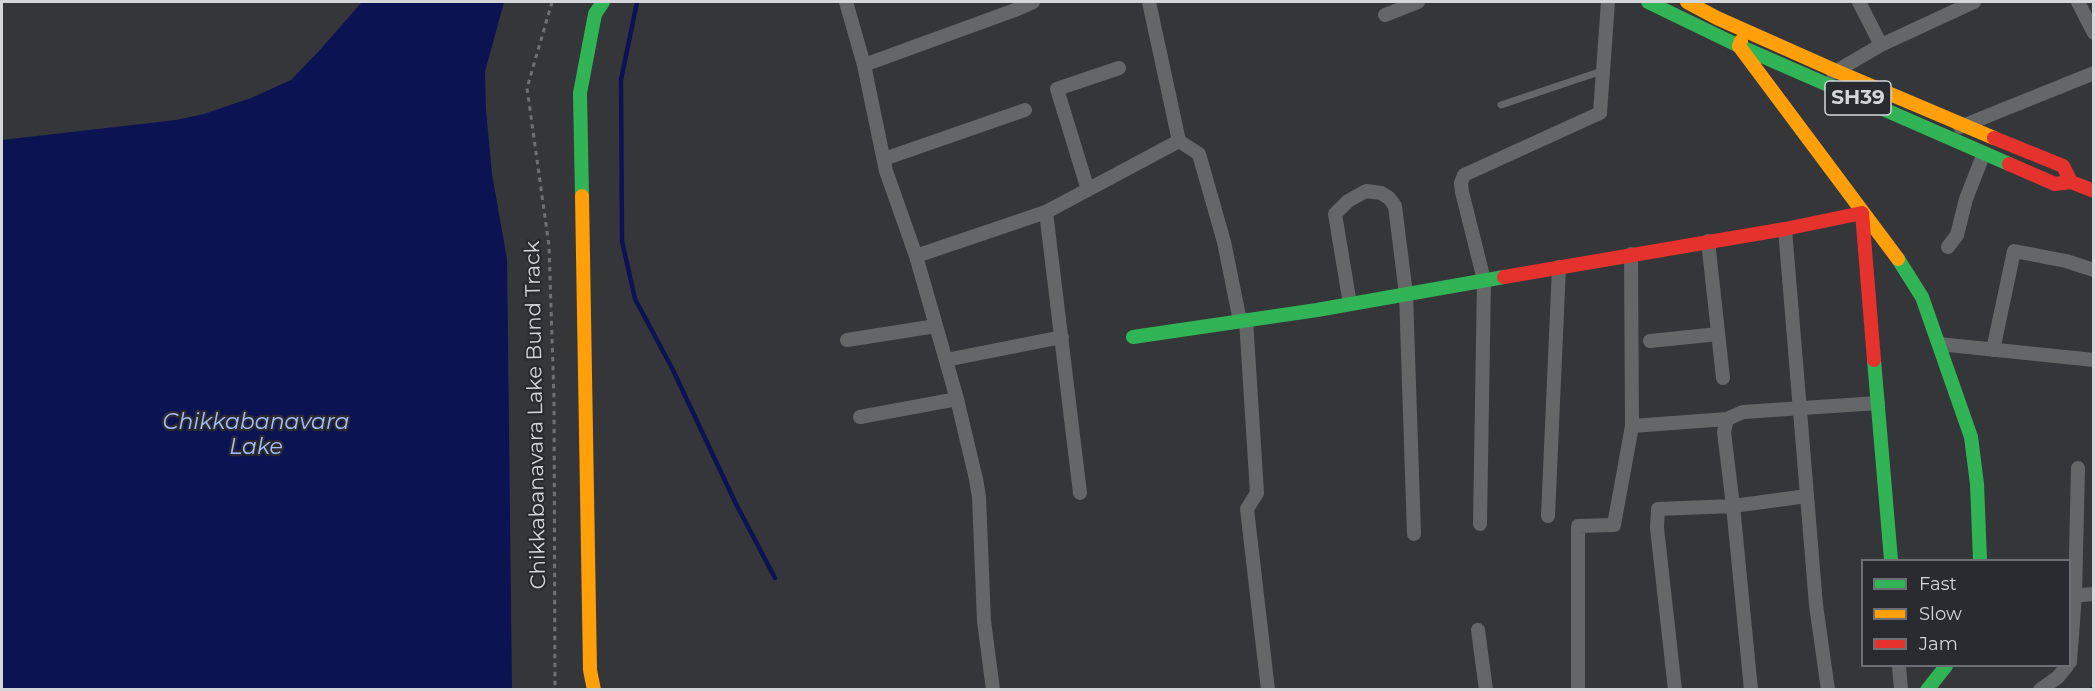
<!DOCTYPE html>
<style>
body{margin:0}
#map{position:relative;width:2095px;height:691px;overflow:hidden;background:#353639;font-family:Montserrat,sans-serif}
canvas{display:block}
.frame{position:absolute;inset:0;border:3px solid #d4d6da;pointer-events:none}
.legend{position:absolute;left:1861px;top:559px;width:210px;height:108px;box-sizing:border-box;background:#292b31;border:2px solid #6d6f75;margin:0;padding:8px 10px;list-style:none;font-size:18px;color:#d4d6da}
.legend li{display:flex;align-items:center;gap:12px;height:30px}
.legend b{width:30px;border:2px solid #6d6f75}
</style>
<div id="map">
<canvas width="2095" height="691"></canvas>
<div class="frame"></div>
<ul class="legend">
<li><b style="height:8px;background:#30b455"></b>Fast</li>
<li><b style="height:8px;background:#ff9f0a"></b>Slow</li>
<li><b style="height:8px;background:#e5322d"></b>Jam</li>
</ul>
</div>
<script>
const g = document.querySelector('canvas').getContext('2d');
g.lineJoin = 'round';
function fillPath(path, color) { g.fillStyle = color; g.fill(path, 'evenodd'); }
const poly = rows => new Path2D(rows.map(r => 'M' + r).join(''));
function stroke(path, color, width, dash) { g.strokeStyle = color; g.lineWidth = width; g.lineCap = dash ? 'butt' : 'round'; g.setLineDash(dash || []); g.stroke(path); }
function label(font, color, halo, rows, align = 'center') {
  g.font = font + ' Montserrat,sans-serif'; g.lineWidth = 4.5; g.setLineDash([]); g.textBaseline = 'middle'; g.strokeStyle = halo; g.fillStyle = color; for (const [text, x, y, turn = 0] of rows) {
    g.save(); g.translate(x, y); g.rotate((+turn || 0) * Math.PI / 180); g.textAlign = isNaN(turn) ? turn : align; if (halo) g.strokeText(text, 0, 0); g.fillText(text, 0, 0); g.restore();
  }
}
fillPath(poly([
 [362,2,504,2,485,72,486,110,492,174,507,259,512,689,2,689,2,140,176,120,204,114,251,98,291,80,319,51]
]), '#0c1353');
stroke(poly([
 [637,2,621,80,622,241,635,299,672,368,736,504,775,578],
 [2091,690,2094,688]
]), '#0c1353', 4.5);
stroke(poly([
 [552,2,527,88,549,246,554,398,555,690]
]), '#6f7071', 3, [4.5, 4.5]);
stroke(poly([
 [1501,105,1602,71]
]), '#656667', 7);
stroke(poly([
 [846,2,864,65,886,171,916,256,957,399,976,479,979,497,984,621,993,690],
 [1859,2,1881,45],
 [2078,2,2094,33],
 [1385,15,1418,2],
 [864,65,1015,10,1033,2],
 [1833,73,1881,45,1974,2],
 [1960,127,2094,73],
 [1179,141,1199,154,1224,242,1240,321],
 [884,159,1025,110],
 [1088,190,1057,89,1119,68],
 [1046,212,1080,493],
 [1785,229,1816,605,1828,690],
 [1708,241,1723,378],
 [1948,247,1957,235,1966,199,1984,153],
 [1631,254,1632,426,1727,419],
 [916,256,1046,212,1179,141,1149,2],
 [1350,304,1335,214,1348,201,1366,191,1381,193,1389,198,1395,206,1406,294,1414,534],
 [1246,320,1257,493,1247,509,1268,690],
 [847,340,936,326],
 [1650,341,1718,334],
 [1939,344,2094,360],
 [1993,350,2014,251,2066,261,2094,270],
 [946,360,1062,337],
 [860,417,957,399],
 [1807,496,1733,506,1724,432,1727,419,1743,412,1878,403],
 [1548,516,1559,267],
 [1480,524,1484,280,1462,192,1461,183,1464,175,1600,113,1608,2],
 [2070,596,2094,594],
 [1478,630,1486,690],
 [2070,662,2075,595,2078,468],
 [1899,666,1901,690],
 [1578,690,1578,526,1614,525,1632,426],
 [1675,690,1657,528,1658,509,1733,506,1751,690],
 [2040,690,2058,677,2067,666]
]), '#656667', 14);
stroke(poly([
 [1648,2,1739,46,2009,164],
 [582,196,580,93,595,14,603,2],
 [1898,259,1922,297,1971,437,1977,484,1980,560],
 [1133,337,1317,310,1504,277],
 [1874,360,1891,560],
 [1927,690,1946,666]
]), '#30b455', 14);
stroke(poly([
 [1687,2,1717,18,1836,71,1994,138],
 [1741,41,1739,46,1898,259],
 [582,196,590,670,594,690]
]), '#ff9f0a', 14);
stroke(poly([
 [1994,138,2063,166,2071,182],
 [2009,164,2055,184,2071,182,2094,191],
 [1504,277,1785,229,1862,213,1874,360]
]), '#e5322d', 14);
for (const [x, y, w] of [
 [1858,98,66]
]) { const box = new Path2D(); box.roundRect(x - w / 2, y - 17, w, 34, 4.5); g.fillStyle = '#292b31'; g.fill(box); stroke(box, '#d4d6da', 1.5); }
label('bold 20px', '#d4d6da', null, [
 ["SH39",1858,98]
]);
label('21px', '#d4d6da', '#292b31', [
 ["Chikkabanavara Lake Bund Track",536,415,-91]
]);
label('italic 22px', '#a7bffd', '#292b31', [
 ["Chikkabanavara",256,423],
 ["Lake",256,448]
]);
</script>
